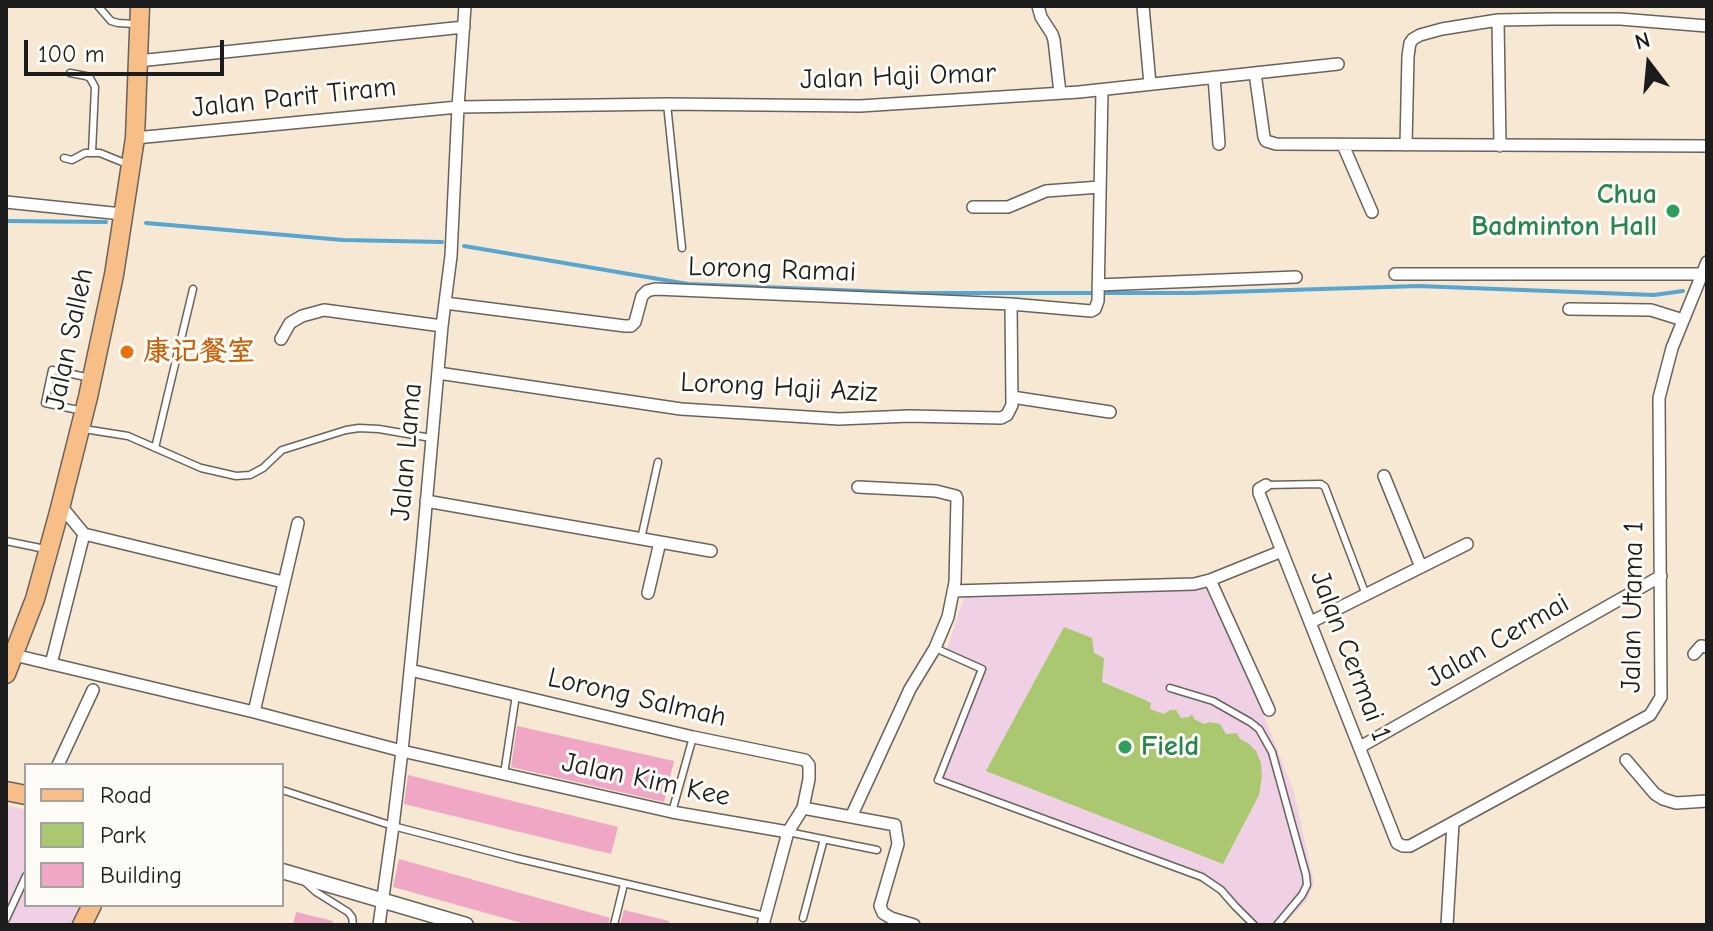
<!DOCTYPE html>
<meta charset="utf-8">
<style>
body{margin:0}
#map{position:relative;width:1713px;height:931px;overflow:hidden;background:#f6e8d3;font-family:"Comic Neue",sans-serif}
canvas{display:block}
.frame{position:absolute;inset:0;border:8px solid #1c1c1c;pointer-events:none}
.legend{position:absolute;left:24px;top:763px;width:260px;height:144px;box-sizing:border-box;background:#fdfcf7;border:2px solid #a3a29f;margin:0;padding:10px 14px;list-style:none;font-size:24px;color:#1c1c1c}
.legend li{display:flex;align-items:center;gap:16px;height:40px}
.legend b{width:40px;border:2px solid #a3a29f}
.north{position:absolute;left:1609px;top:24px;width:80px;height:80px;-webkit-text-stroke:6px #fdfcf7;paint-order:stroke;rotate:344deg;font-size:22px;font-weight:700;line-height:32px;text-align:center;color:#1c1c1c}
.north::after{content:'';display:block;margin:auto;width:28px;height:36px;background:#1c1c1c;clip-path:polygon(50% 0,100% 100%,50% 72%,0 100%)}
.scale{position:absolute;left:24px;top:40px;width:200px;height:36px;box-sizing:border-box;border:4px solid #1c1c1c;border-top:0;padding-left:10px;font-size:24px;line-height:28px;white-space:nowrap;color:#1c1c1c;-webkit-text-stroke:6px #fdfcf7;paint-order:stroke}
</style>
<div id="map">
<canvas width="1713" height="931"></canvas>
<div class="frame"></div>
<ul class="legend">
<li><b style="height:10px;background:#f7be87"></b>Road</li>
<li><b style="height:22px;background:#aac870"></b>Park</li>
<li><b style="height:22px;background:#efa7c5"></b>Building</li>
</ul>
<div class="north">N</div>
<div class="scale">100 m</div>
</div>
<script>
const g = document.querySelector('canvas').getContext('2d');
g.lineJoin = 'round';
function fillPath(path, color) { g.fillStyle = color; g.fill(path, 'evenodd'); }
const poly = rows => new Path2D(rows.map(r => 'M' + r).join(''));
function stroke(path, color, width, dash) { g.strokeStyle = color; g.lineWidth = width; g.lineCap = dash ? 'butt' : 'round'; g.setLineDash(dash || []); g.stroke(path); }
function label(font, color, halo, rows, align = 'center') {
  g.font = font + ' "Comic Neue","LXGW WenKai TC",sans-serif'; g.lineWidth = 6; g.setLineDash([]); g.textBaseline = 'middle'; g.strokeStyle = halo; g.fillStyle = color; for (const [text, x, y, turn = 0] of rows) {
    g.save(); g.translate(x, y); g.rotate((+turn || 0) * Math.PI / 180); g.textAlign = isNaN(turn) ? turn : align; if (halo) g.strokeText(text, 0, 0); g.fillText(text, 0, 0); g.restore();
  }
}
fillPath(poly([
 [1203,582,1252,686,1294,792,1314,883,1306,902,1283,925,1256,925,1221,890,938,780,982,670,946,653,966,591],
 [6,805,26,810,26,905,83,905,73,925,6,925]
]), '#f0d0e5');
fillPath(poly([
 [1064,627,1092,638,1094,653,1104,658,1102,682,1143,699,1151,703,1150,709,1164,714,1170,710,1176,710,1181,718,1189,717,1192,714,1194,719,1204,724,1210,722,1220,724,1226,734,1237,733,1240,739,1248,743,1256,751,1261,763,1262,777,1259,795,1223,864,986,771]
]), '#aac870');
stroke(poly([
 [6,221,106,222],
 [146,223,343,240,442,242],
 [464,246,688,284,912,293,1193,293,1418,286,1654,295,1683,291]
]), '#57a6d1', 4);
fillPath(poly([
 [517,726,674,761,664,802,511,767],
 [408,775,618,827,611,854,404,804],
 [399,859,610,918,608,925,529,925,393,887],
 [624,910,669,921,669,925,620,925],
 [296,912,333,921,332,925,293,925]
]), '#efa7c5');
const service = poly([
 [98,6,111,21,118,23,135,24],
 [70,73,86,76,90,78,95,87,92,153],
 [667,104,682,248],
 [64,158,72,160,85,153,100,153,127,164],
 [83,411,45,403,52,370,91,378],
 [84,429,128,436,201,468,236,476,250,475,263,468,282,450,346,430,359,428,379,429,431,438],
 [155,448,193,289],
 [1266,485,1321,484,1325,487,1366,595],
 [641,539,658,462],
 [6,541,45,549],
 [935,648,982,669,938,780,1202,877,1221,890,1235,906,1254,925],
 [1170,688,1213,701,1250,722,1259,729,1272,752,1306,875,1307,885,1302,895,1277,925],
 [504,774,516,695],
 [282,790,393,826,516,858,765,916],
 [672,812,693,737],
 [788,832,877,850],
 [304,881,316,892,348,912,352,917,353,925],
 [803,918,824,839],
 [6,919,26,876],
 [614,925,624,884]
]);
const minor = poly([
 [1038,6,1041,17,1052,34,1054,40,1060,93],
 [1143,6,1150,84],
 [1498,20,1500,146],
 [138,61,464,27],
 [1255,73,1264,137,1266,141,1276,144,1707,146],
 [1214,77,1219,144],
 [135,138,458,107,667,104,860,106,1079,92,1338,64],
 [1343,145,1372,212],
 [1406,145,1408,56,1410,43,1413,39,1420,35,1442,29,1498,20,1553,19,1620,19,1707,26],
 [6,202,122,214],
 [973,207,1008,207,1046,191,1100,187],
 [1395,274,1702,274],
 [1098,285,1296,277],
 [445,303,625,326,631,326,635,322,642,296,647,291,655,289,1011,304,1091,311,1095,309,1098,301,1102,90],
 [1569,309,1651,310,1683,320],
 [281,339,290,323,302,316,324,310,442,326],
 [438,373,681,409,839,419,909,416,1001,418,1007,415,1012,405,1011,304],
 [1012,397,1110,412],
 [1384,476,1421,567],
 [1266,485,1259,489,1259,493,1397,843,1403,846,1410,846,1650,715,1661,697,1659,398,1672,348,1707,262],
 [426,501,711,551],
 [61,506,84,534,283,582],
 [1210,580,1269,710],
 [953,591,1194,584,1210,580,1282,551],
 [648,593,660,542],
 [1311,622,1467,544],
 [1694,654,1701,646,1707,647],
 [14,655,254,712,402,751,672,812,788,832],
 [51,664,84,534],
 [410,670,693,737,805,760,809,765,809,779,803,808,788,832,763,925],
 [254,712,298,523],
 [1360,747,1661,576],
 [1626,760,1655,794,1663,799,1676,803,1707,801],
 [58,765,93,690],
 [803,808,895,825,898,844,880,906,883,913,891,918,914,925],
 [851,817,910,689,935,648,948,617,955,582,957,499,956,496,936,491,858,487],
 [379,925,393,826,402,751,422,551,442,326,451,256,458,107,465,6],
 [1447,925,1453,823]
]);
const tertiary = poly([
 [282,871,466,925]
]);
const primary = poly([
 [6,674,35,599,59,512,88,397,114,275,135,138,140,6],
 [6,791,26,795],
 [82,925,92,905]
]);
stroke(service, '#68635c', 9);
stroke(minor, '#68635c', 14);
stroke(tertiary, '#68635c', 17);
stroke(primary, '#68635c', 21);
stroke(service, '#fff', 6);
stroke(minor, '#fff', 11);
stroke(tertiary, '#fff', 14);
stroke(primary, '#f7be87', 18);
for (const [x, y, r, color] of [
 [1673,211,8,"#2e9e5b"],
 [127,352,8,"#e8710a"],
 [1125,747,8,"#2e9e5b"]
]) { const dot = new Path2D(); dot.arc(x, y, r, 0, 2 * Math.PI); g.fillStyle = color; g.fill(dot); stroke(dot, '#fdfcf7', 3); }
label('28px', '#1c1c1c', '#fdfcf7', [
 ["Jalan Haji Omar",898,77,-2],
 ["Jalan Parit Tiram",294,98,-6],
 ["Lorong Ramai",772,270,2],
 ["Jalan Salleh",70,339,-78],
 ["Lorong Haji Aziz",779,388,3],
 ["Jalan Lama",407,452,-85],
 ["Jalan Utama 1",1633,607,-89],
 ["Jalan Cermai",1498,641,-30],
 ["Jalan Cermai 1",1350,656,69],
 ["Lorong Salmah",637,698,13],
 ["Jalan Kim Kee",646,780,12]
]);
label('bold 28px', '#27864d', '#fdfcf7', [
 ["Chua",1657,195],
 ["Badminton Hall",1657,227],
 ["Field",1141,747,"left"]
], 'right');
label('bold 28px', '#c56008', '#fdfcf7', [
 ["康记餐室",143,352]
], 'left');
</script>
